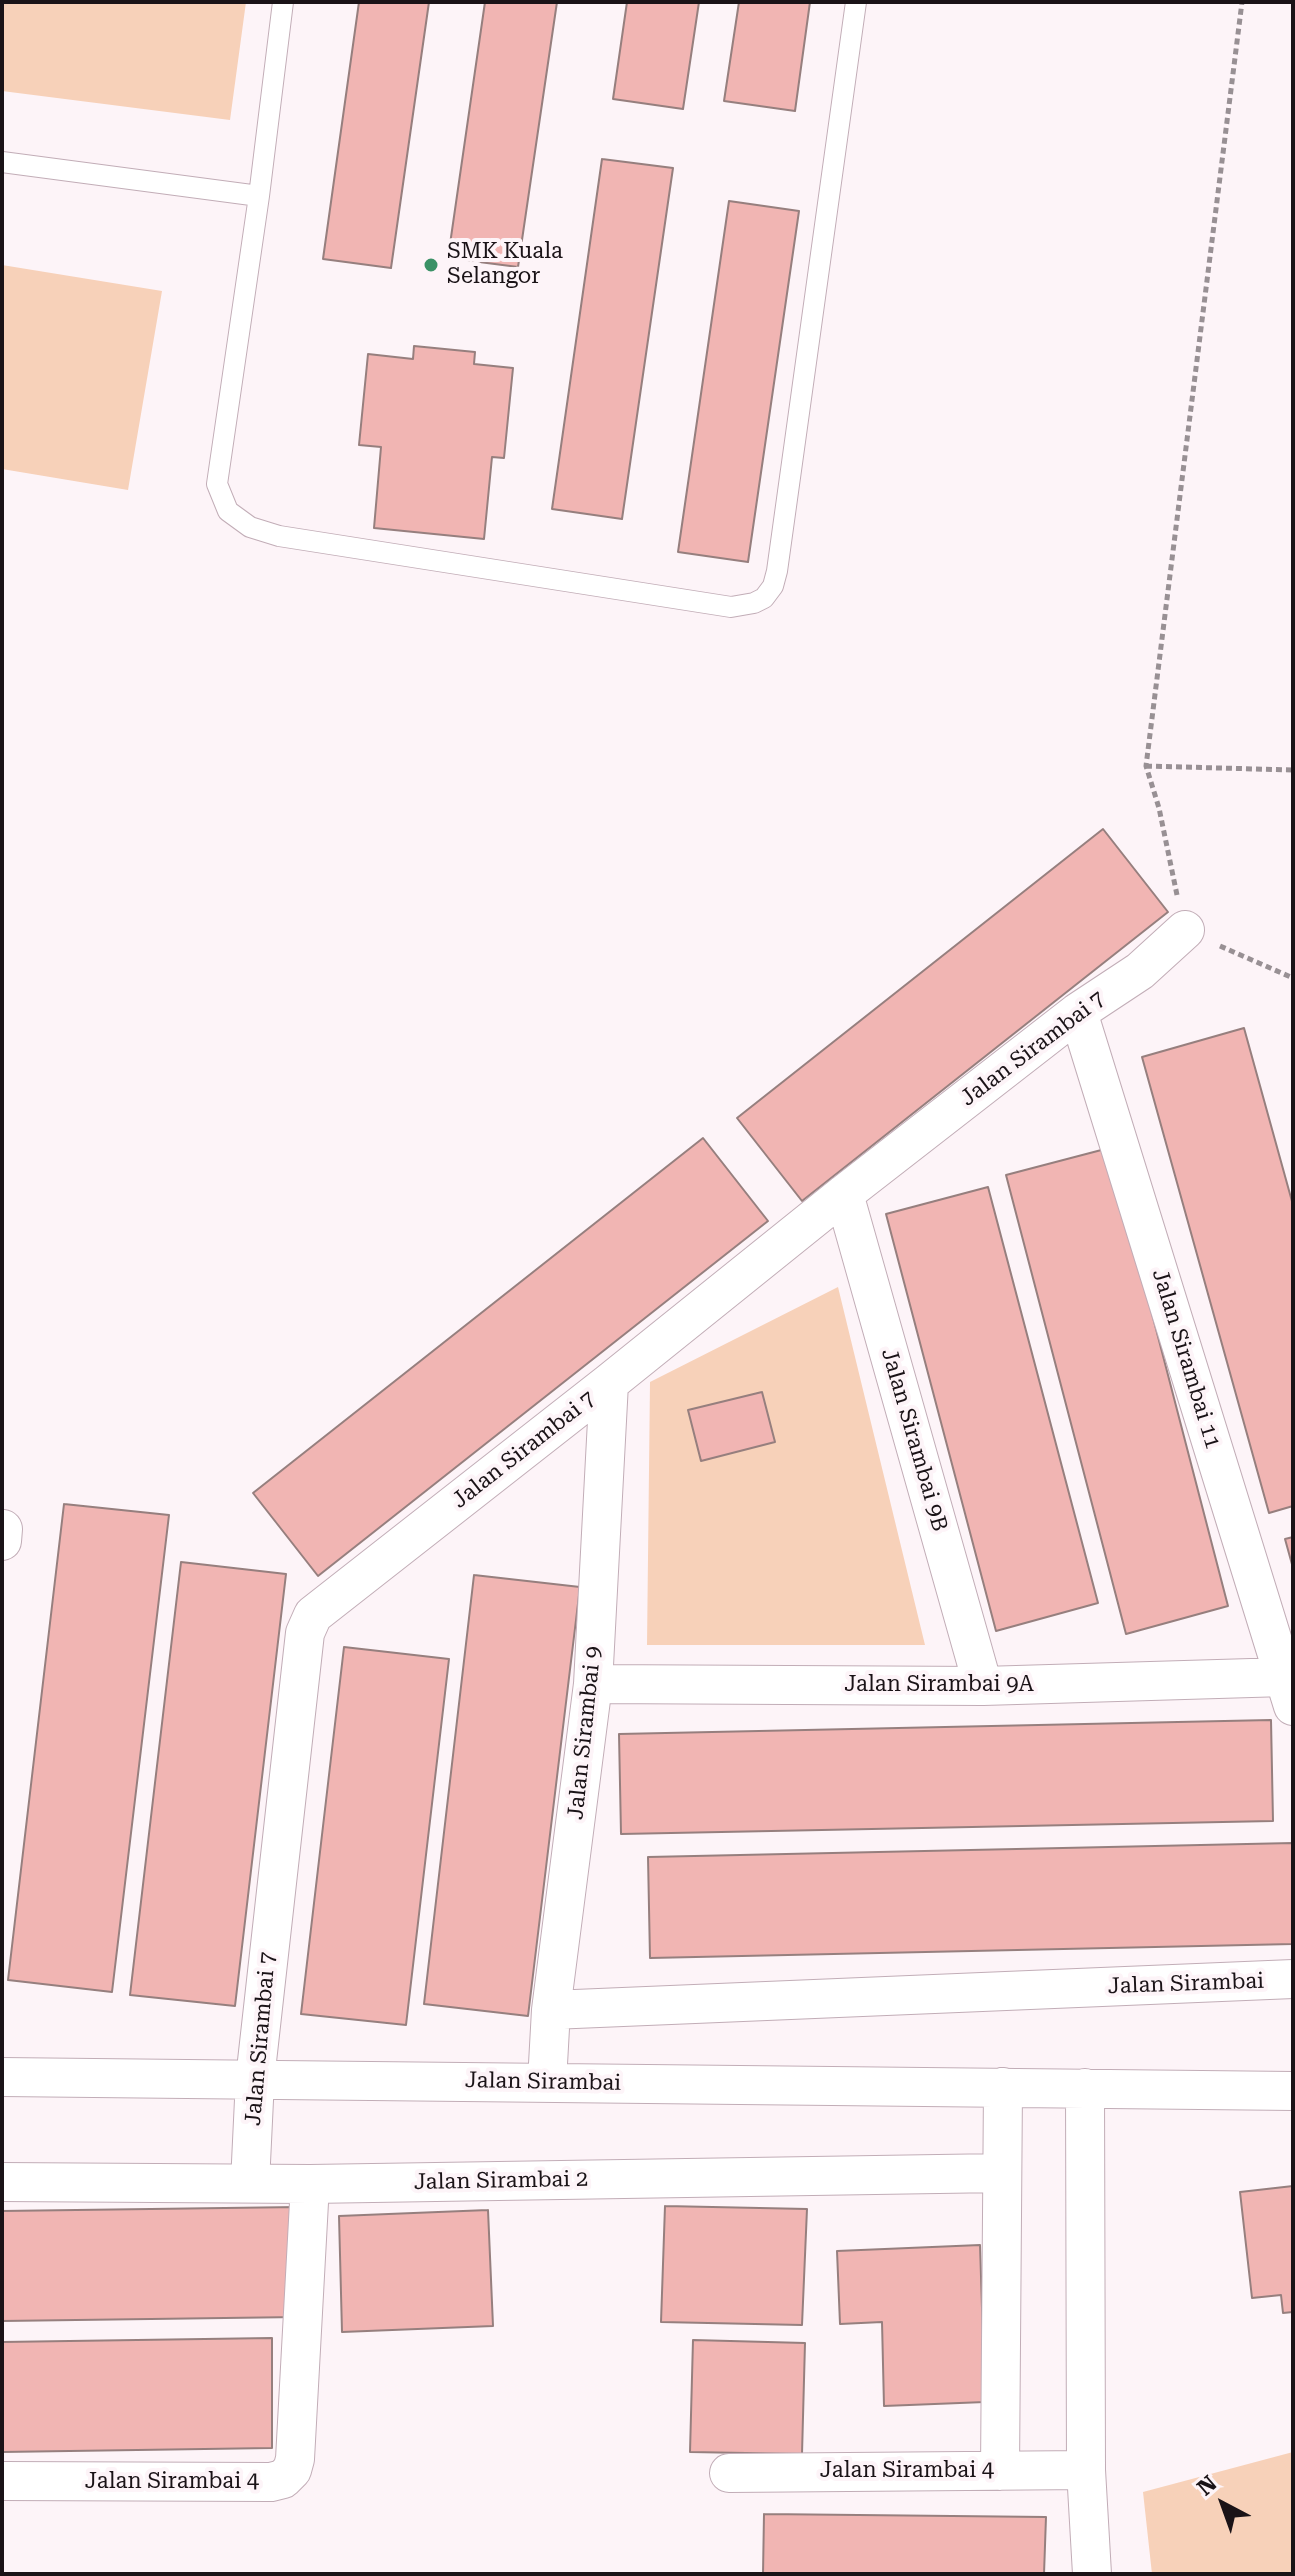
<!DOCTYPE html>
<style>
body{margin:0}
#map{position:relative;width:1295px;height:2576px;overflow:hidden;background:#fdf4f8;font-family:"Roboto Serif",serif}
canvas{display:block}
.frame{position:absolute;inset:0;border:4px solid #1a1317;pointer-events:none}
.north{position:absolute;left:1183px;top:2464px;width:80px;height:80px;-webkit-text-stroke:6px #fdf4f8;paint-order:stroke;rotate:319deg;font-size:22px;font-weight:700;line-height:32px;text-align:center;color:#1a1317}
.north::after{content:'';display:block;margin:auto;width:28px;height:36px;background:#1a1317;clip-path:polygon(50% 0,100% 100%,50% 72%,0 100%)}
</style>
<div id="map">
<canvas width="1295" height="2576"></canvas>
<div class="frame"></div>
<div class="north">N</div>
</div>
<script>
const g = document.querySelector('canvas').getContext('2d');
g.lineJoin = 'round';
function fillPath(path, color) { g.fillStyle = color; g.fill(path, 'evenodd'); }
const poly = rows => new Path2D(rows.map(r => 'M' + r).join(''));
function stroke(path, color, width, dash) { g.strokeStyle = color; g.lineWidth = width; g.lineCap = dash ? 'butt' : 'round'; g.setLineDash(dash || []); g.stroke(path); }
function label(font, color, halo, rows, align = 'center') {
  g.font = font + ' "Roboto Serif",serif'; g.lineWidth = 8; g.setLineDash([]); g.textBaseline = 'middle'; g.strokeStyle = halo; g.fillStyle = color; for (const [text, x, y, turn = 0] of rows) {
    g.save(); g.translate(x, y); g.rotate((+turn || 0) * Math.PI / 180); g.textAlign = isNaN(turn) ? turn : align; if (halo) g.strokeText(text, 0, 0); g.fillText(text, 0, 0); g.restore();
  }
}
fillPath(poly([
 [2,2,246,2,230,120,2,91],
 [2,265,162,291,128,490,2,469],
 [838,1287,925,1645,647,1645,650,1382],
 [1293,2452,1293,2574,1152,2574,1143,2492]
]), '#f7d1b9');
const building = poly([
 [359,2,429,2,391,268,323,259,359,2],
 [485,2,557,2,518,267,448,258,485,2],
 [627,2,699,2,683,109,613,99,627,2],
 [739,2,810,2,795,111,724,101,739,2],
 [602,159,673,168,622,519,552,509,602,159],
 [729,201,799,211,748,562,678,552,729,201],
 [414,346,475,352,474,364,513,368,504,458,492,457,484,539,374,528,381,447,359,445,368,354,413,359,414,346],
 [1103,829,1168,912,802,1201,737,1118,1103,829],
 [1244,1028,1293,1205,1293,1506,1269,1513,1142,1057,1244,1028],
 [703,1138,768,1221,318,1576,253,1493,703,1138],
 [1109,1148,1228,1606,1126,1634,1006,1175,1109,1148],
 [988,1187,1098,1603,996,1631,886,1214,988,1187],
 [762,1392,775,1442,701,1461,688,1410,762,1392],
 [64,1504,169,1515,112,1992,8,1980,64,1504],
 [1293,1537,1293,1568,1285,1539,1293,1537],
 [181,1562,286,1574,235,2006,130,1995,181,1562],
 [474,1575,580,1587,528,2016,424,2004,474,1575],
 [344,1647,449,1659,406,2025,301,2014,344,1647],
 [1271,1720,1273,1821,621,1834,619,1734,1271,1720],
 [1293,1843,1293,1944,650,1958,648,1857,1293,1843],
 [1293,2186,1293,2312,1283,2313,1281,2295,1252,2298,1240,2192,1293,2186],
 [665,2206,807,2209,802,2325,661,2322,665,2206],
 [299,2207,299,2317,2,2321,2,2211,299,2207],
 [488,2210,493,2326,342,2332,339,2216,488,2210],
 [980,2245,985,2402,884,2406,882,2322,840,2324,837,2251,980,2245],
 [272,2338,272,2448,2,2452,2,2342,272,2338],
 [693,2340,805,2343,802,2454,690,2452,693,2340],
 [764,2514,1046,2517,1044,2574,763,2574,764,2514]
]);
fillPath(building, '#f1b5b3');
stroke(building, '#967f7e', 2);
const service = poly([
 [283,2,259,196,217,484,228,511,250,527,279,536,731,607,754,603,764,598,773,586,777,571,856,2],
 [2,162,259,196]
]);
const minor = poly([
 [1078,1012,1293,1706],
 [844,1194,983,1686],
 [2,1541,3,1529],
 [593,1684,983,1686,1285,1677],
 [551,2010,1293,1979],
 [2,2077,1293,2091],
 [547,2082,551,2010,593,1684,609,1383],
 [1085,2088,1086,2470,1092,2574],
 [2,2182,310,2184,1001,2173],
 [250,2183,255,2079,305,1633,313,1615,609,1383,844,1194,1078,1012,1140,971,1185,930],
 [1000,2471,1003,2087],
 [729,2473,1086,2470],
 [2,2481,271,2482,283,2479,292,2470,295,2459,310,2184]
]);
stroke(service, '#c2adb7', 22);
stroke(minor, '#c2adb7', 40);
stroke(poly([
 [1146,766,1293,770],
 [1177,895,1159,808,1146,766,1242,2],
 [1220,946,1293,978]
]), '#989094', 5, [6, 4]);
stroke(service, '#fff', 20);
stroke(minor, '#fff', 38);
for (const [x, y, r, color] of [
 [431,265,8,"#3a9166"]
]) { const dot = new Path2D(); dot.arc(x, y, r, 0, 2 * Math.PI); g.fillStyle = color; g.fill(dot); stroke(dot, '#fdf4f8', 3); }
label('22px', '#1a1317', '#fdf4f8', [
 ["SMK Kuala",447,252],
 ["Selangor",447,277]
], 'left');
label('22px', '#1a1317', '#fdf4f8', [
 ["Jalan Sirambai 7",1033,1049,-37],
 ["Jalan Sirambai 11",1186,1359,73],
 ["Jalan Sirambai 9B",914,1440,74],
 ["Jalan Sirambai 7",524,1450,-38],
 ["Jalan Sirambai 9A",939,1685],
 ["Jalan Sirambai 9",585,1733,-84],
 ["Jalan Sirambai",1186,1984,-2],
 ["Jalan Sirambai 7",261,2039,-85],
 ["Jalan Sirambai",543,2082,1],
 ["Jalan Sirambai 2",501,2181,-1],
 ["Jalan Sirambai 4",907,2471],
 ["Jalan Sirambai 4",172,2482]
]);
</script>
